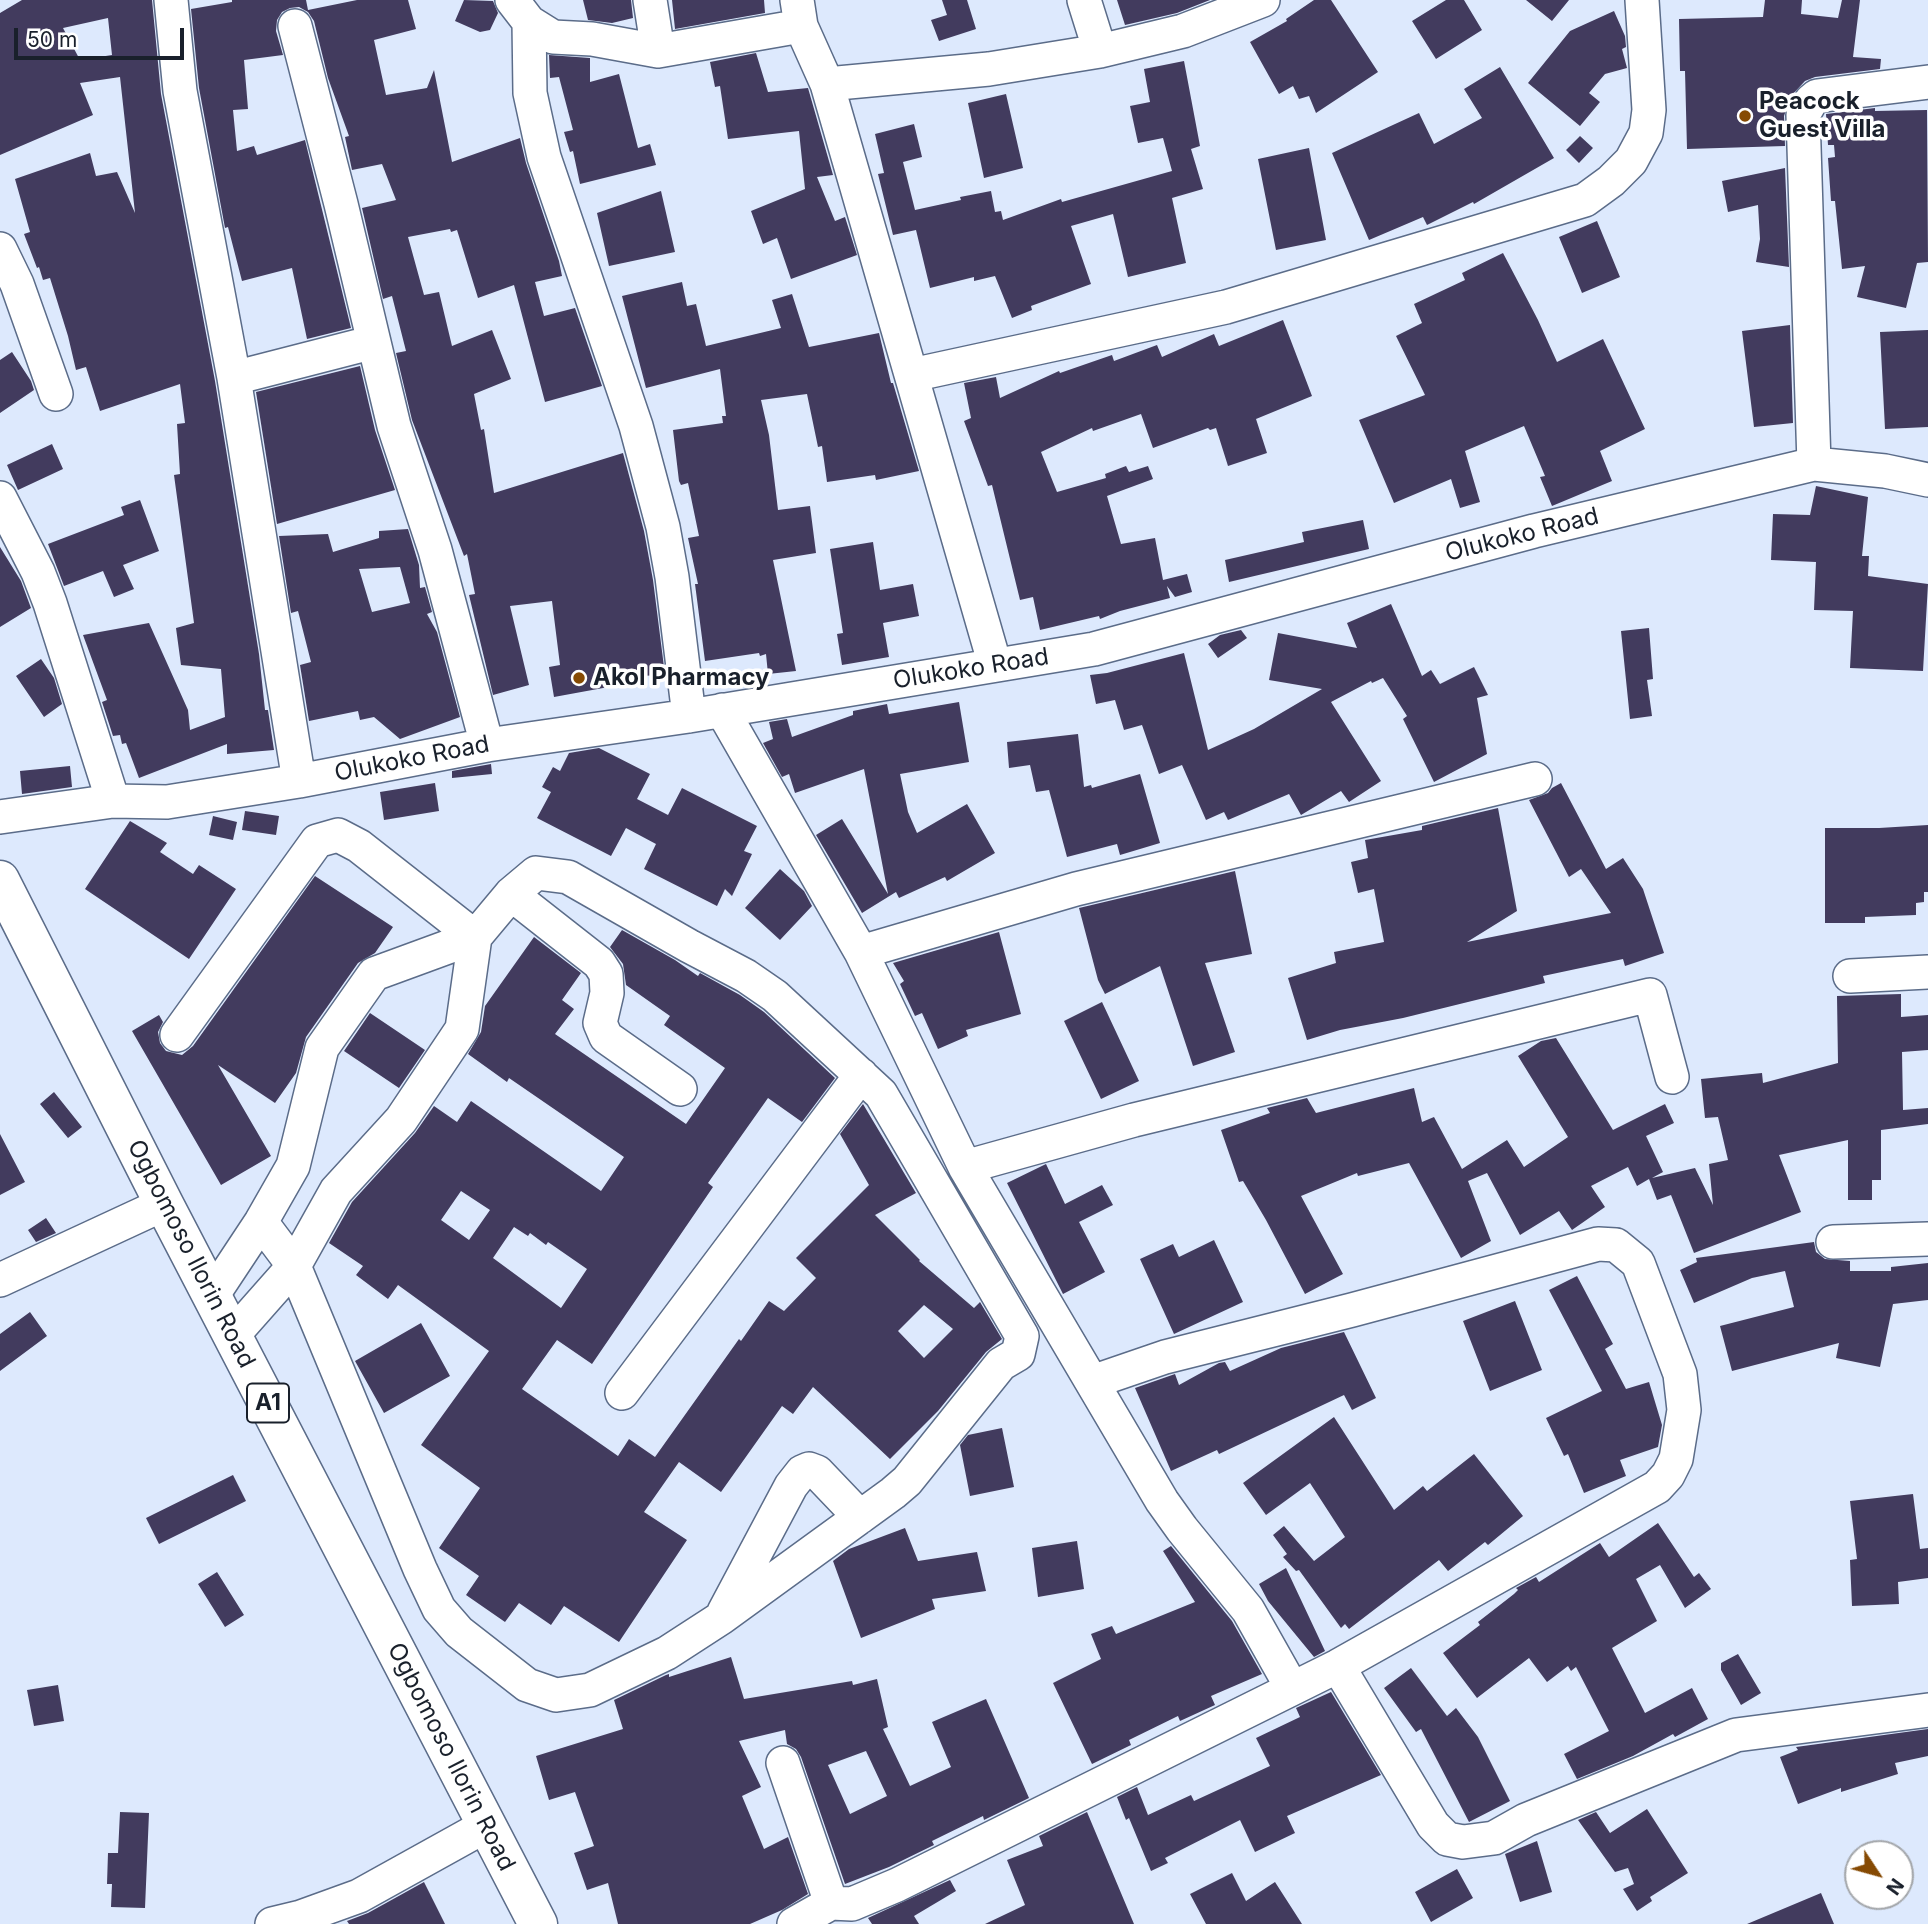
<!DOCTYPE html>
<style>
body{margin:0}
#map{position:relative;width:1928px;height:1924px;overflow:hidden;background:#dde9fd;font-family:Inter,sans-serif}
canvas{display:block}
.north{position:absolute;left:1844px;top:1840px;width:70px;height:70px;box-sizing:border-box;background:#fff;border:2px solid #a3a6aa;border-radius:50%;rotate:126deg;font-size:19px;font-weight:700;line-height:28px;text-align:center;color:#19202b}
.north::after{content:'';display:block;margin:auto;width:24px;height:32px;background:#864a03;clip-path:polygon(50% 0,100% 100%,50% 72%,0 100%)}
.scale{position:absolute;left:14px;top:28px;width:170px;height:32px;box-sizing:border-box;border:4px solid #19202b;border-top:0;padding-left:9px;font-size:21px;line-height:24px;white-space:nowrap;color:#19202b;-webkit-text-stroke:5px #fff;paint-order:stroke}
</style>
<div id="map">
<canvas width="1928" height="1924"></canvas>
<div class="north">N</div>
<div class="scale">50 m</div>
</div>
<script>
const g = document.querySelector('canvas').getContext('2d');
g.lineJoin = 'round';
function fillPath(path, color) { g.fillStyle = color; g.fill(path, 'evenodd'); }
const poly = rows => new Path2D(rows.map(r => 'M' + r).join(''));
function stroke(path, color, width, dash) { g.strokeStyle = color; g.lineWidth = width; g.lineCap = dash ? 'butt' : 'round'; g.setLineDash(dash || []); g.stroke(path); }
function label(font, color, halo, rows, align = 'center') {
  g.font = font + ' Inter,sans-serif'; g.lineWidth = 7; g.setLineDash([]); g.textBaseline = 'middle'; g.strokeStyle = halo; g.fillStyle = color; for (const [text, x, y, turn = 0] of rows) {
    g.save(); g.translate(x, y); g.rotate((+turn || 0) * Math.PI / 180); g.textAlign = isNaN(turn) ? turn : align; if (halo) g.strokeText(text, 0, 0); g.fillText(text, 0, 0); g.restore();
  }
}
fillPath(poly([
 [22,0,152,0,161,94,215,381,259,654,265,710,268,710,274,750,227,754,227,744,139,778,126,743,122,744,120,735,113,736,102,702,107,700,83,635,149,623,188,710,190,730,225,717,221,669,181,665,176,628,194,623,174,475,180,474,177,424,185,423,180,384,100,411,86,367,76,370,68,336,50,278,43,280,39,267,37,268,24,234,30,232,15,179,90,153,96,176,117,172,135,213,120,77,80,83,93,115,0,155,0,13],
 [108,18,112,55,80,60,63,28],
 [232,0,306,0,308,10,357,0,408,0,416,29,374,40,386,95,427,88,434,70,452,162,520,138,526,163,559,261,562,276,535,282,544,316,575,308,602,386,545,402,514,285,478,298,457,230,451,232,450,229,408,237,424,295,439,292,452,346,492,330,511,379,474,394,481,430,484,429,494,493,623,453,644,531,653,580,665,675,612,677,614,686,554,697,549,667,560,665,552,601,510,606,529,685,493,695,469,595,475,594,467,554,464,556,412,420,396,353,406,351,392,296,383,299,362,208,396,200,382,164,352,170,345,137,349,136,328,78,314,21,308,12,299,7,290,8,282,12,277,20,276,31,283,55,244,60,248,109,233,110,237,151,254,146,257,155,305,140,351,328,307,339,292,268,242,281,228,227,225,228,199,88,191,9,232,2],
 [464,0,493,1,498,13,490,30,480,32,455,21],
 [583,0,631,0,633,18,612,23,588,20],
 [672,0,764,0,765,13,675,29],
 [942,0,967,0,976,29,939,41,931,20,947,15],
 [1117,0,1210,0,1177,13,1125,25],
 [1314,0,1331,0,1378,72,1316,113,1309,96,1299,99,1293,86,1279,94,1250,42,1287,21,1286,19],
 [1446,0,1464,0,1482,30,1436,59,1412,21],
 [1526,0,1569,0,1552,21],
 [1765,0,1802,0,1801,14,1838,18,1842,0,1860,0,1853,57,1881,59,1880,69,1815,77,1805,81,1792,95,1788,95,1789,101,1784,116,1785,146,1687,149,1685,71,1680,71,1679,19,1763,17],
 [1614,11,1625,36,1626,47,1622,49,1627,68,1605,74,1589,93,1600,102,1580,126,1528,83,1570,31],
 [756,53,768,92,808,88,833,175,817,177,835,221,845,217,857,255,791,279,777,238,763,244,751,211,805,189,799,131,728,139,720,86,715,87,710,62],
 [549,55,590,58,590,82,619,74,638,148,650,144,656,165,580,184,573,151,570,152,564,132,573,130,559,77,550,78],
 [1184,61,1200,146,1191,149,1203,189,1172,198,1186,263,1128,277,1113,214,1071,226,1091,284,1031,306,1032,310,1012,318,995,276,974,281,974,277,930,288,916,230,893,235,878,174,884,173,875,134,914,124,922,157,903,162,915,210,961,200,960,197,991,191,995,212,1001,211,1003,220,1061,199,1062,202,1172,171,1163,138,1138,143,1130,106,1150,102,1144,69],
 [1500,67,1554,158,1474,204,1473,202,1427,225,1423,217,1369,240,1332,153,1419,113,1434,144,1482,118,1464,89],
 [1006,94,1023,168,984,178,968,103],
 [1875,108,1875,111,1927,110,1928,262,1917,263,1906,308,1857,297,1865,266,1842,269,1835,201,1831,201,1828,158,1835,157,1834,145,1828,145,1826,114],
 [1580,136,1593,148,1579,163,1566,150],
 [1309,148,1326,240,1276,250,1258,159],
 [1785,168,1789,267,1756,262,1760,239,1758,205,1728,212,1722,181],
 [661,191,675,252,609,266,597,213],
 [1597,221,1620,277,1582,293,1559,237],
 [1503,253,1538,320,1557,362,1603,339,1645,429,1600,451,1612,481,1552,506,1540,477,1545,476,1524,426,1465,451,1480,502,1460,508,1451,479,1394,503,1359,420,1425,395,1396,336,1422,323,1414,304,1465,280,1462,273],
 [682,282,687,306,696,304,706,346,781,328,772,300,792,294,809,347,879,333,891,383,893,383,919,471,876,480,875,475,827,482,822,446,818,447,807,394,761,400,769,435,778,510,810,506,816,553,773,560,796,671,768,674,766,654,760,656,759,653,705,661,695,584,698,584,688,538,699,536,688,483,681,485,679,481,673,430,723,423,722,416,726,416,720,369,646,388,622,296],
 [1283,320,1312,396,1256,419,1267,453,1228,466,1216,428,1210,430,1208,428,1153,448,1141,414,1093,431,1092,428,1041,452,1057,492,1106,478,1105,474,1126,466,1129,472,1148,466,1153,479,1107,496,1121,544,1155,538,1163,580,1187,574,1192,592,1175,597,1167,586,1170,598,1120,611,1100,619,1099,616,1040,630,1033,597,1020,600,992,485,988,486,964,421,971,418,964,383,996,377,1000,398,1059,371,1060,373,1112,355,1114,361,1157,345,1162,357,1214,334,1219,346],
 [1790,325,1793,423,1754,427,1742,331],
 [1928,330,1928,427,1885,429,1880,332],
 [12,352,31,381,34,390,0,413,0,360],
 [360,366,375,430,395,490,277,524,256,392],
 [52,444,63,469,18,490,7,465],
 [1816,486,1868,497,1862,556,1869,556,1868,576,1928,584,1923,671,1850,668,1853,611,1814,610,1816,562,1771,560,1773,514,1810,515],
 [140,500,159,551,123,565,134,589,114,597,103,571,64,586,48,544,124,515,121,507],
 [1363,520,1369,549,1229,582,1225,560,1304,542,1302,532],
 [408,529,419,565,420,588,425,587,432,612,427,614,437,632,460,717,400,739,374,717,360,720,358,711,309,721,300,665,311,662,298,611,291,613,279,536,328,534,333,552,379,538,379,531],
 [400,567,410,603,372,612,359,569],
 [873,542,880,590,913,584,919,616,883,623,889,657,842,665,837,634,843,633,830,549],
 [0,547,21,581,31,608,0,627],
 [1391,604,1422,676,1431,670,1440,684,1474,667,1488,695,1477,698,1487,754,1434,782,1403,719,1407,716,1383,678,1372,683,1371,681,1331,702,1381,781,1349,802,1341,791,1301,815,1289,794,1228,820,1224,812,1206,820,1182,765,1159,774,1142,725,1124,730,1115,700,1096,704,1090,675,1107,673,1184,653,1208,750,1254,729,1322,689,1269,680,1278,633,1357,648,1347,623],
 [1649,628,1653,679,1647,680,1652,716,1630,719,1621,631],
 [1241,630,1247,638,1218,658,1208,644,1220,635],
 [41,659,54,678,62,704,44,717,16,676],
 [959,702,969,762,900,774,908,812,917,833,967,804,995,853,947,881,945,877,899,898,896,892,862,913,816,835,842,819,888,894,864,769,795,793,789,774,782,777,763,743,773,739,769,722,787,719,792,737,853,715,853,711,887,704,889,714],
 [1078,734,1084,787,1091,785,1092,788,1140,774,1160,843,1120,855,1117,844,1067,857,1049,790,1036,792,1030,765,1009,768,1007,742],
 [599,748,650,774,637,799,668,815,682,788,757,826,744,851,752,854,732,896,725,889,717,906,644,869,656,844,626,828,611,856,537,818,551,792,542,787,553,767,560,771,569,753],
 [491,764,492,774,452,778,452,771],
 [70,766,72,787,22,794,20,771],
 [435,783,439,811,384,820,380,792],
 [1561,783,1606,869,1623,858,1643,889,1664,953,1625,966,1623,959,1543,976,1545,983,1403,1018,1340,1030,1307,1040,1288,978,1336,963,1334,952,1384,942,1374,889,1358,893,1351,862,1368,858,1365,840,1422,830,1422,826,1498,808,1517,911,1467,942,1611,913,1581,869,1569,877,1529,800,1548,793,1552,788],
 [245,811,279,816,276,835,242,830],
 [213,816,237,822,233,840,209,835],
 [130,821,167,843,160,852,193,874,199,865,236,889,189,959,85,889],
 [1928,825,1928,892,1924,892,1924,902,1916,903,1916,915,1865,917,1865,923,1825,923,1825,828,1879,828],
 [780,869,804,891,812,906,780,940,745,908],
 [1235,871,1252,954,1205,963,1235,1052,1193,1066,1160,966,1105,994,1098,980,1079,908],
 [315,876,393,927,375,953,358,963,306,1037,296,1073,275,1103,218,1065,271,1156,221,1185,132,1031,159,1015,163,1022,158,1032,160,1043,166,1051,182,1055,193,1046],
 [622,930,675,960,698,976,700,973,740,995,764,1012,835,1078,802,1122,768,1098,708,1183,713,1187,592,1364,557,1340,522,1389,618,1456,629,1439,655,1457,739,1339,741,1341,769,1301,784,1311,816,1278,796,1258,869,1185,840,1134,863,1104,916,1193,875,1215,920,1260,919,1261,974,1308,980,1302,1002,1339,986,1352,938,1411,890,1459,813,1387,793,1414,782,1406,721,1492,679,1462,644,1512,687,1540,619,1642,564,1606,551,1625,519,1603,505,1622,466,1595,479,1576,439,1548,480,1488,421,1445,489,1351,398,1285,388,1299,356,1275,363,1266,329,1243,352,1202,415,1133,434,1106,457,1122,471,1101,601,1191,624,1157,509,1078,507,1082,468,1054,481,1032,485,1006,534,937,581,973,562,1000,574,1009,555,1034,686,1124,725,1068,664,1025,670,1016,626,985,623,964,610,947],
 [461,1191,490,1210,469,1240,441,1220],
 [514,1227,528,1236,530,1233,546,1245,548,1242,587,1269,561,1308,493,1258],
 [924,1305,953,1329,924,1358,898,1331],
 [999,932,1021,1014,966,1030,968,1036,938,1049,922,1013,915,1016,900,984,904,981,893,963],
 [1901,994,1901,1017,1928,1015,1928,1050,1902,1052,1903,1110,1928,1108,1928,1124,1881,1130,1881,1180,1872,1180,1872,1200,1848,1200,1848,1140,1779,1155,1801,1212,1694,1253,1671,1195,1657,1200,1649,1179,1637,1186,1628,1167,1591,1186,1605,1207,1572,1230,1559,1211,1520,1235,1487,1173,1468,1181,1491,1241,1461,1258,1409,1163,1358,1176,1357,1173,1301,1196,1343,1274,1305,1294,1266,1220,1243,1181,1239,1182,1221,1130,1270,1113,1267,1108,1307,1098,1316,1113,1414,1088,1422,1122,1434,1117,1462,1169,1507,1140,1524,1167,1568,1137,1518,1056,1541,1041,1556,1038,1613,1130,1665,1104,1674,1123,1646,1136,1663,1172,1652,1178,1695,1168,1713,1205,1709,1164,1728,1160,1718,1117,1705,1118,1701,1079,1762,1073,1763,1083,1838,1063,1837,996],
 [1102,1002,1139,1081,1101,1099,1064,1021],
 [370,1013,425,1050,399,1088,344,1051],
 [54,1092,82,1127,68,1138,40,1104],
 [0,1134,25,1182,0,1195],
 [1046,1164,1065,1204,1102,1185,1113,1205,1079,1222,1105,1272,1063,1294,1007,1183],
 [46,1218,56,1233,36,1242,28,1230],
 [1214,1240,1243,1302,1174,1334,1140,1259,1173,1244,1179,1257],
 [1814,1242,1816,1252,1825,1259,1850,1261,1850,1271,1891,1271,1891,1267,1928,1263,1928,1300,1893,1304,1880,1367,1836,1358,1839,1343,1732,1371,1720,1326,1794,1307,1785,1271,1752,1278,1694,1303,1680,1270,1697,1262,1696,1258],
 [1577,1276,1613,1344,1605,1349,1626,1389,1649,1382,1662,1425,1658,1447,1620,1460,1626,1476,1584,1493,1568,1454,1564,1456,1546,1418,1602,1391,1549,1290],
 [1515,1301,1542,1370,1490,1391,1463,1321],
 [30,1312,47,1336,0,1371,0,1334],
 [421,1323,450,1376,384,1413,355,1361],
 [1344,1332,1376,1398,1352,1410,1344,1395,1219,1454,1217,1450,1171,1471,1135,1388,1175,1374,1179,1385,1219,1363,1225,1362,1230,1371,1281,1348],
 [1334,1417,1394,1510,1423,1486,1427,1491,1474,1454,1523,1516,1488,1545,1485,1542,1448,1571,1439,1560,1349,1629,1345,1624,1341,1628,1299,1570,1296,1571,1283,1557,1287,1554,1273,1535,1284,1526,1314,1561,1345,1537,1310,1483,1266,1515,1243,1483],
 [1002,1428,1014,1487,970,1496,960,1445,968,1435],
 [233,1475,246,1501,159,1544,146,1518],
 [1913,1494,1920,1549,1928,1548,1928,1578,1898,1582,1899,1604,1852,1606,1850,1560,1857,1559,1850,1501],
 [1658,1523,1694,1577,1699,1573,1711,1589,1685,1608,1660,1565,1636,1579,1657,1621,1612,1648,1645,1713,1692,1688,1708,1719,1675,1737,1673,1734,1633,1756,1577,1779,1564,1754,1609,1731,1576,1667,1571,1671,1568,1666,1547,1682,1529,1658,1477,1698,1443,1653,1480,1625,1478,1622,1514,1594,1518,1590,1516,1588,1536,1577,1539,1582,1600,1543,1609,1557],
 [905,1528,918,1561,977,1552,986,1591,932,1599,935,1609,861,1638,833,1561,849,1549],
 [1077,1541,1084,1589,1038,1597,1032,1548],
 [1171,1546,1232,1621,1262,1674,1211,1696,1215,1705,1180,1721,1178,1716,1129,1740,1131,1745,1092,1764,1053,1683,1101,1659,1091,1634,1112,1626,1116,1634,1195,1602,1163,1551],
 [1286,1568,1325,1651,1314,1657,1268,1601,1259,1584],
 [217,1572,244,1615,225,1627,198,1584],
 [1738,1654,1761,1693,1741,1705,1721,1670,1721,1663],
 [731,1657,744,1699,852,1681,853,1685,877,1679,888,1727,883,1729,910,1786,951,1767,932,1722,986,1699,1029,1798,984,1820,983,1816,932,1841,934,1845,889,1867,845,1884,801,1757,796,1749,787,1744,785,1730,739,1741,761,1787,742,1796,764,1849,788,1837,808,1894,782,1910,750,1924,618,1924,608,1883,587,1890,574,1853,594,1846,575,1792,549,1800,536,1756,623,1729,614,1700,666,1675,669,1674,669,1677],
 [866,1751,887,1796,850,1814,828,1765],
 [1411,1668,1447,1716,1456,1708,1478,1737,1510,1801,1469,1822,1421,1729,1416,1732,1384,1688],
 [58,1685,64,1721,34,1726,27,1690],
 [1331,1692,1381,1775,1287,1816,1295,1833,1255,1852,1240,1820,1165,1858,1168,1863,1151,1871,1129,1818,1126,1820,1117,1797,1137,1787,1148,1815,1191,1795,1194,1801,1270,1766,1256,1738,1300,1717,1296,1708],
 [1928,1729,1928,1756,1895,1763,1898,1774,1841,1792,1841,1788,1798,1804,1780,1757,1798,1750,1796,1747],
 [1647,1809,1688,1873,1650,1897,1652,1901,1637,1911,1623,1889,1634,1884,1628,1868,1615,1872,1578,1820,1596,1812,1610,1833],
 [120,1812,149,1813,145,1908,111,1907,112,1884,107,1884,108,1853,118,1853],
 [1087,1812,1134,1924,985,1924,1025,1905,1007,1860,1043,1846,1039,1836],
 [1537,1841,1552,1892,1520,1902,1505,1854],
 [1457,1869,1473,1898,1431,1922,1415,1892],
 [1232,1873,1246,1901,1275,1882,1302,1924,1206,1924,1190,1894],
 [950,1880,956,1891,914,1916,919,1924,872,1924,868,1918],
 [424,1882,445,1924,349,1924,347,1921,368,1913],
 [1821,1893,1834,1924,1747,1924]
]), '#423b5e');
const minor = poly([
 [171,0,180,91,234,378,299,781],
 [512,0,529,22,553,37,592,39,658,51,801,26],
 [650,0,658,51],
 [797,0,801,26,827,84,995,665],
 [1084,0,1100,51],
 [529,22,530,93,544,157,636,426,663,527,672,577,689,716],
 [295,26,341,204,394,426,435,550,487,745],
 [827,84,989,69,1100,51,1183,31,1263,0],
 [0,249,17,284,56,394],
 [912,375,1226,307,1585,200,1611,181,1631,161,1646,133,1649,110,1642,0],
 [234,378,374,342],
 [1814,464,1803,115,1811,101,1817,96,1928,82],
 [0,498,38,572,50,603,113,801],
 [722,710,861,952,965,1167,1162,1501,1182,1529,1248,1610,1292,1688],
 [0,817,113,801,167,802,299,781,487,745,689,716,1094,649,1534,531,1814,464,1885,471,1928,480],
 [511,894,599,963,606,974,607,993,600,1023,606,1037,680,1089],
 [861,952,1076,889,1535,779],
 [1850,976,1928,972],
 [177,1035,317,841,338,835,359,846,475,937],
 [965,1167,1134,1120,1650,995,1672,1077],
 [1833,1242,1928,1239],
 [0,1280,164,1204],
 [212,1296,261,1222,293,1166,322,1048,374,974,475,937,511,894,536,873,568,877,689,946,746,976,775,996,881,1094,1022,1336,1018,1354,1001,1364,907,1481,893,1493,721,1618,667,1653,590,1690,556,1695,527,1685,459,1632,439,1609,420,1569,294,1266,261,1222],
 [233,1335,294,1266,336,1191,401,1120,462,1029,475,937],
 [622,1393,861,1075],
 [724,1612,791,1486,802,1472,809,1469,817,1472,860,1517],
 [1338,1666,1433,1825,1447,1839,1463,1842,1494,1838,1526,1820,1736,1735,1928,1710],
 [783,1763,831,1903],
 [272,1924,301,1917,359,1896,487,1825],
 [794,1924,831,1903,852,1904,897,1885,1338,1666,1657,1487,1668,1475,1676,1459,1684,1410,1680,1374,1638,1263,1616,1245,1598,1244,1352,1310,1165,1357,1092,1382]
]);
const highway = poly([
 [0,880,164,1204,538,1924]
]);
stroke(minor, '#5b6c89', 36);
stroke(highway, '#5b6c89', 41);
stroke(minor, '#fff', 33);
stroke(highway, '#fff', 38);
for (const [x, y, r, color] of [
 [1745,116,7,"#864a03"],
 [579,678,7,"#864a03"]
]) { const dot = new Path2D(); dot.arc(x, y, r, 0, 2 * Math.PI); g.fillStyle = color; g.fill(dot); stroke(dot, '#fff', 2.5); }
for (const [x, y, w] of [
 [268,1403,42]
]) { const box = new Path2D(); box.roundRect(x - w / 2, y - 19.5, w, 39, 5); g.fillStyle = '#fff'; g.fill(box); stroke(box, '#19202b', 2); }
label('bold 23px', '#19202b', null, [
 ["A1",268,1403]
]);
label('bold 24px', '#19202b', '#fff', [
 ["Peacock",1759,102],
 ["Guest Villa",1759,130],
 ["Akol Pharmacy",593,678]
], 'left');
label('24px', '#19202b', '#fff', [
 ["Olukoko Road",1522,535,-14],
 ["Olukoko Road",971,669,-9],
 ["Olukoko Road",412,759,-11],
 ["Ogbomoso Ilorin Road",191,1254,63],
 ["Ogbomoso Ilorin Road",451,1757,63]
]);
</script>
